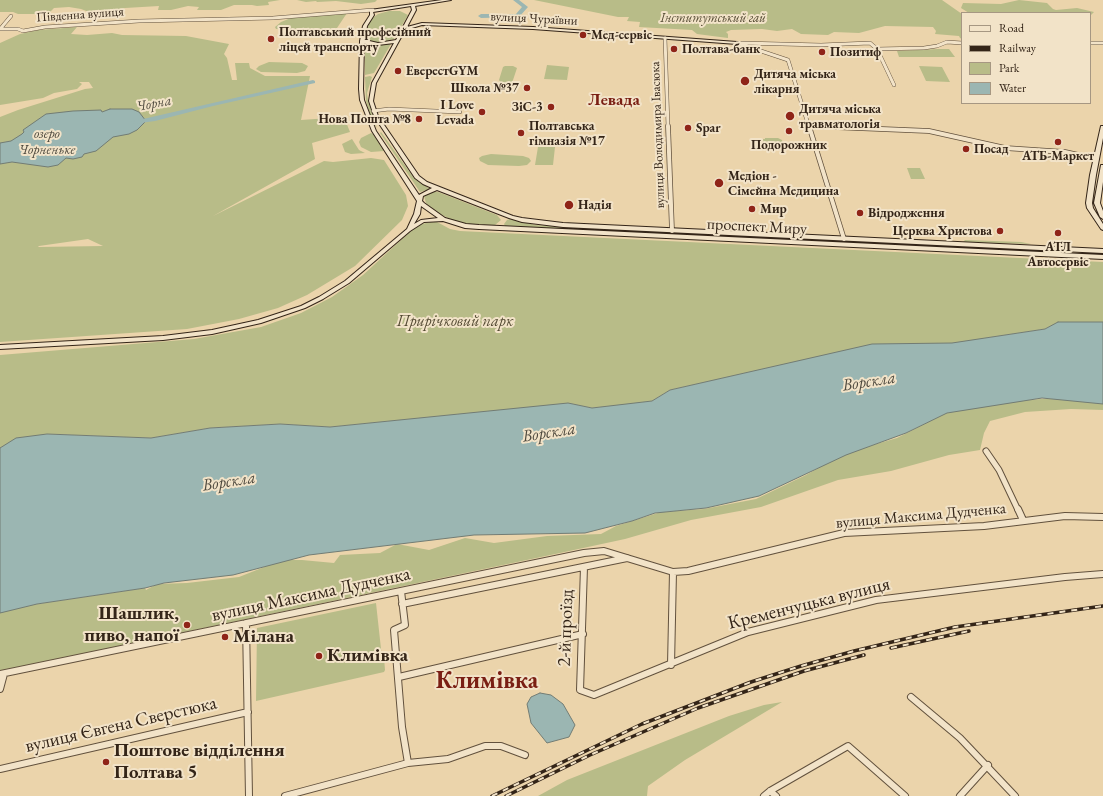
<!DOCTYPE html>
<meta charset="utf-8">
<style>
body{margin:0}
#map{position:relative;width:1103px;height:796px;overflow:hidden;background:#ebd4ab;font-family:"EB Garamond",serif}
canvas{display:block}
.legend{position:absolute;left:961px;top:12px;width:130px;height:92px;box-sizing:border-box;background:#f2e3c8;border:1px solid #a69782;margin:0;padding:5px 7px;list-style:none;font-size:12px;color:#342518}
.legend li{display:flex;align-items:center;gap:8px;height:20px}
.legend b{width:20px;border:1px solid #a69782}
</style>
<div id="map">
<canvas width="1103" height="796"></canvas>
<ul class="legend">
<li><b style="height:5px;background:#f2e3c8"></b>Road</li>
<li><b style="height:5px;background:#342518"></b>Railway</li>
<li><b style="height:11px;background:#b8bc88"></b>Park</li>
<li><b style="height:11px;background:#9bb6b2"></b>Water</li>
</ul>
</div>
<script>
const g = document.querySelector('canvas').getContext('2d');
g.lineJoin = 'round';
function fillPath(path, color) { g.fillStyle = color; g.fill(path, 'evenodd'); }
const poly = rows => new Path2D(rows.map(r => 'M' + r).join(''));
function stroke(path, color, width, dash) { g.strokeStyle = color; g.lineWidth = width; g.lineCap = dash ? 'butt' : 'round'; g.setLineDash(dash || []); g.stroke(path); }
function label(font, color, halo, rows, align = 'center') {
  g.font = font + ' "EB Garamond",serif'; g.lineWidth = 4; g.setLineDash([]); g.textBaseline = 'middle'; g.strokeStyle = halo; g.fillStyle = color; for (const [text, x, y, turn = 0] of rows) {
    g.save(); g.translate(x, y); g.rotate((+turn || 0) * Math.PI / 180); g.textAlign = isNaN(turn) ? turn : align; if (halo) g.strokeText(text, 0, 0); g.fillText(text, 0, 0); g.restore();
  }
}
fillPath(poly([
 [0,0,377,0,375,2,361,4,336,1,317,2,316,1,306,2,297,0,280,0,268,2,269,5,257,6,252,5,234,5,221,10,197,10,199,7,188,6,171,10,158,10,159,6,125,8,114,11,89,12,81,9,69,7,54,8,48,14,18,14,13,12,0,12],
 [534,0,942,0,962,14,962,39,960,38,959,36,935,34,936,31,933,27,885,26,859,33,834,32,828,35,801,34,792,29,777,31,762,29,731,30,726,32,728,34,728,38,720,37,697,34,692,30,639,27,640,22,627,21,629,17,618,17],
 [1019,0,1047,3,1053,9,1056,10,1077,8,1094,12,1090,16,1090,13,969,13,961,8,963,3,1001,4],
 [389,11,400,11,408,15,394,39,380,43,367,41,366,30,371,19,378,14],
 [347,13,337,28,331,31,285,29,276,29,275,27,281,22,291,18],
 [77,27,71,34,87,35,112,33,122,35,186,36,229,44,224,54,227,58,232,80,237,80,235,63,249,63,250,68,265,76,310,76,301,120,344,117,350,132,312,143,315,159,213,216,324,161,333,162,371,158,384,160,406,195,408,206,402,220,355,266,307,295,278,308,239,319,187,329,0,342,0,117,18,110,85,89,93,88,89,82,79,82,82,84,77,89,54,93,43,98,0,105,0,43,20,34,38,30],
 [88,239,103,246,38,247,39,246],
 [389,43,391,44,374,73,365,75,365,45],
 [938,49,949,49,955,57,899,57,897,51],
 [269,62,302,63,308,66,305,71,297,73,261,72,256,69,259,66],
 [547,65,569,67,567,80,544,79],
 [505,66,513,66,517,68,512,83,501,83,499,80,503,67],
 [919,66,942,67,950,82,926,81],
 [370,76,372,77,367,93,368,101,377,128,370,116,366,101,365,77],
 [381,132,414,178,430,189,420,192,380,133],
 [371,133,373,134,384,151,371,152,361,147,359,142,361,138],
 [765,138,778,138,782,140,783,146,764,146,763,139,765,139],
 [352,139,359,150,365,153,351,154,345,152,342,144],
 [538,147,555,147,553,165,535,165],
 [491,154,523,156,529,158,531,161,527,165,519,166,488,165,480,161,479,158,482,156],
 [907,168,920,168,925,179,911,179],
 [429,192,438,192,451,197,497,215,501,220,495,225,489,225,468,224,454,221,436,212,426,203,424,196],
 [510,219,536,225,579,228,578,230,505,226,504,224,507,220],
 [430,222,437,222,450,229,460,231,1103,262,1103,322,1059,322,1045,329,987,338,971,343,847,351,670,390,652,401,628,405,592,408,571,404,330,427,280,424,210,428,151,438,47,434,0,448,0,355,194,339,261,327,301,313,332,297,363,275,414,228,418,225],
 [588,228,772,237,772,239,585,230],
 [780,238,1042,250,1043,252,778,239],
 [965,240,1021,242,1031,244,963,242],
 [1041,399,1066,399,1103,403,1103,410,1071,409,1025,412,990,421,984,433,980,450,949,455,891,471,838,480,761,507,691,520,625,539,560,553,0,671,0,612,37,604,145,588,146,590,157,584,187,583,239,577,282,560,302,560,334,563,340,555,380,553,397,544,429,550,465,538,494,543,547,536,601,534,616,526,661,512,704,509,756,499,806,475,845,453,897,438,946,413,991,403],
 [376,603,382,658,384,658,385,670,384,672,256,701,257,628],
 [782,702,685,760,648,786,647,796,538,796,567,780,729,716,764,705]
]), '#b8bc88');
const water = poly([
 [110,109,132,109,139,112,146,121,137,130,129,134,113,137,96,151,84,154,82,157,73,159,66,158,58,165,48,167,12,162,0,164,0,143,11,141,22,134,24,132,23,130,46,114,73,111,101,110,102,112,110,109],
 [1058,322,1103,322,1103,404,1042,398,947,413,906,433,846,455,759,496,706,508,655,513,632,521,585,533,474,535,309,555,233,575,164,583,145,588,37,604,0,613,0,448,16,438,47,434,151,438,210,428,280,424,330,427,568,403,592,408,652,401,670,390,872,344,952,343,1045,329,1058,322],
 [540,693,551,695,563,704,575,725,569,737,547,743,531,723,527,704,531,697,540,693]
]);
fillPath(water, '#9bb6b2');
stroke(water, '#727c74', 1);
fillPath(poly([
 [513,0,519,0,528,7,519,17,481,18,478,16,481,14,516,14,522,7,513,0],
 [313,80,315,81,315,83,213,106,155,121,133,124,130,122,313,80]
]), '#9bb6b2');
const streetFar3 = poly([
 [0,29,18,29,23,31,45,27,139,21,273,18,373,10],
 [0,29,11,16],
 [665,38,668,127],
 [737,43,788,60,809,127],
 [742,43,821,45,870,43,877,49,894,85],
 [1090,43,1103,43],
 [877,49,924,48,937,46,947,42,962,43],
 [373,111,389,109,460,112],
 [809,126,823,127]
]);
const streetFar2 = poly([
 [668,126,672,231],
 [809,126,844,239],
 [809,126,929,131,1005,148,1065,152,1096,159]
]);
const streetFar1 = poly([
 [986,451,999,470,1018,510]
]);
const street = poly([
 [1018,509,1023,520],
 [584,567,580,690,594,695,748,632,876,600,1065,577,1103,574],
 [401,591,405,625,394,630,402,727,408,763],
 [402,604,627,558],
 [246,623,249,796],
 [671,665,673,572],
 [0,674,584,553,604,551,673,572,688,571,844,533,984,526,1065,516,1103,517],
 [399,677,583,634],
 [0,689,4,674],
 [911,697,960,738,1015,796],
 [0,769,248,712],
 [770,791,776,796],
 [285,796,408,763,448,759,485,746,501,746,525,755],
 [764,796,770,791,848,746,905,796],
 [960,796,988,765]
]);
const secondary = poly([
 [442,0,451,0,415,6,416,10,407,27,422,23,533,27,737,42,739,43,737,44,533,29,422,25,405,30,376,83,373,101,378,116,419,176,427,182,513,216,522,218,563,223,1103,249,1103,253,563,227,522,222,509,218,437,190,423,196,422,201,424,203,445,218,466,224,479,225,1103,255,1103,259,479,229,465,228,443,221,424,222,410,231,349,283,323,299,305,308,261,323,212,334,163,340,0,349,0,345,163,336,212,330,258,320,301,306,319,297,345,281,407,229,414,214,417,201,372,131,360,100,359,89,360,41,363,26,370,15,370,10,442,0],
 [411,6,412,10,396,40,378,43,365,40,367,26,374,15,373,12,411,6],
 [364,43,378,45,394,43,372,83,369,101,374,116,415,178,423,184,432,188,419,195,376,131,364,100,363,89,364,43],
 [421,206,438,218,421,220,414,224,420,214,421,206],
 [1101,126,1103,126,1103,138,1096,175,1092,203,1093,208,1103,224,1103,230,1101,229,1087,208,1086,203,1090,175,1101,126],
 [1101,165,1103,165,1103,182,1100,203,1103,211,1103,219,1100,217,1094,203,1101,165]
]);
stroke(streetFar3, '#62513d', 4);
stroke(streetFar2, '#62513d', 5.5);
stroke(streetFar1, '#62513d', 7);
stroke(street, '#62513d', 8);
stroke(secondary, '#342518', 2);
stroke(streetFar3, '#f2e3c8', 3);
stroke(streetFar2, '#f2e3c8', 4);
stroke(streetFar1, '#f2e3c8', 5);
stroke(street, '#f2e3c8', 6);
fillPath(secondary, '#f2e3c8');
const rail = poly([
 [891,648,969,631],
 [492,796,642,724,751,682,801,666,854,651,955,627,1103,606],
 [506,796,590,755,698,708,804,671,864,655]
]);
stroke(rail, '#342518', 3.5);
stroke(rail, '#f2e3c8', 2, [6]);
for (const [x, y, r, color] of [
 [583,35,4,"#8f2418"],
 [271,39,4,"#8f2418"],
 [674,49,4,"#8f2418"],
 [822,52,4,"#8f2418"],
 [398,71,4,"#8f2418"],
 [745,81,5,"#8f2418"],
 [527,88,4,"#8f2418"],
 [551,107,4,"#8f2418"],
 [482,112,4,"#8f2418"],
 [790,116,5,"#8f2418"],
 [419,119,4,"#8f2418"],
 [688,128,4,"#8f2418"],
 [789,131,4,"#8f2418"],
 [521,133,4,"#8f2418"],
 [1058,142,4,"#8f2418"],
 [966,149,4,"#8f2418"],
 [719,183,5,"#8f2418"],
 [569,205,5,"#8f2418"],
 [752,209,4,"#8f2418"],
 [860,213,4,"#8f2418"],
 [1000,231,4,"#8f2418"],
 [1058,233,4,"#8f2418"],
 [187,625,4,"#8f2418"],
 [225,637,4,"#8f2418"],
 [319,656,4,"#8f2418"],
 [106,762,4,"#8f2418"]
]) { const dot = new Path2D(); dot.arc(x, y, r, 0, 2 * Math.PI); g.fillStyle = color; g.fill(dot); stroke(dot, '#f2e3c8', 1.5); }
label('13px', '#342518', '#f2e3c8', [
 ["Південна вулиця",80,15,-4],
 ["вулиця Чураївни",534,19,3],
 ["вулиця Володимира Івасюка",658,135,-92]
]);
label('italic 13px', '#554b34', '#f2e3c8', [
 ["Інститутський гай",713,18]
]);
label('bold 13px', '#342518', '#f2e3c8', [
 ["Полтавський професійний",279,32],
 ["ліцей транспорту",279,47],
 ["Мед-сервіс",591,35],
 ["Полтава-банк",682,49],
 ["Позитиф",830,52],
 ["ЕверестGYM",406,71],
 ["Дитяча міська",754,74],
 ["лікарня",754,89],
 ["Школа №37",519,88,"right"],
 ["I Love",474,105,"right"],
 ["Levada",474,120,"right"],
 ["ЗіС-3",543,107,"right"],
 ["Дитяча міська",799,109],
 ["травматологія",799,124],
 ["Нова Пошта №8",411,119,"right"],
 ["Полтавська",529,126],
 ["гімназія №17",529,141],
 ["Spar",696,128],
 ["Подорожник",789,145,"center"],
 ["Посад",974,149],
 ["АТБ-Маркет",1058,156,"center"],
 ["Медіон -",728,176],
 ["Сімейна Медицина",728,191],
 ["Надія",578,205],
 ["Мир",760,209],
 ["Відродження",868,213],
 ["Церква Христова",992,231,"right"],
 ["АТЛ",1058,247,"center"],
 ["Автосервіс",1058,262,"center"]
], 'left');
label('italic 14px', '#4e493e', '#f2e3c8', [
 ["Чорна",154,104,-11],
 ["озеро",47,134],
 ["Чорненьке",47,150]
]);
label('16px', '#342518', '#f2e3c8', [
 ["проспект Миру",757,227,3],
 ["вулиця Максима Дудченка",921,516,-5]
]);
label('italic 16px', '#554b34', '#f2e3c8', [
 ["Прирічковий парк",455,322]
]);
label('bold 17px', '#7a1f14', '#f2e3c8', [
 ["Левада",614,100]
]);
label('italic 17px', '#4e493e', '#f2e3c8', [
 ["Ворскла",869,382,-9],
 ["Ворскла",549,433,-9],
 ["Ворскла",229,482,-9]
]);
label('19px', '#342518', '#f2e3c8', [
 ["вулиця Максима Дудченка",311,595,-12],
 ["Кременчуцька вулиця",809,604,-14],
 ["2-й проїзд",566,628,-88],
 ["вулиця Євгена Сверстюка",121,725,-13]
]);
label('bold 19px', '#342518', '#f2e3c8', [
 ["Шашлик,",179,614,"right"],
 ["пиво, напої",179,636,"right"],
 ["Мілана",233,637],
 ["Климівка",327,656],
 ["Поштове відділення",114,751],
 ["Полтава 5",114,773]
], 'left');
label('bold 24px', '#7a1f14', '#f2e3c8', [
 ["Климівка",487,681]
]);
</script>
